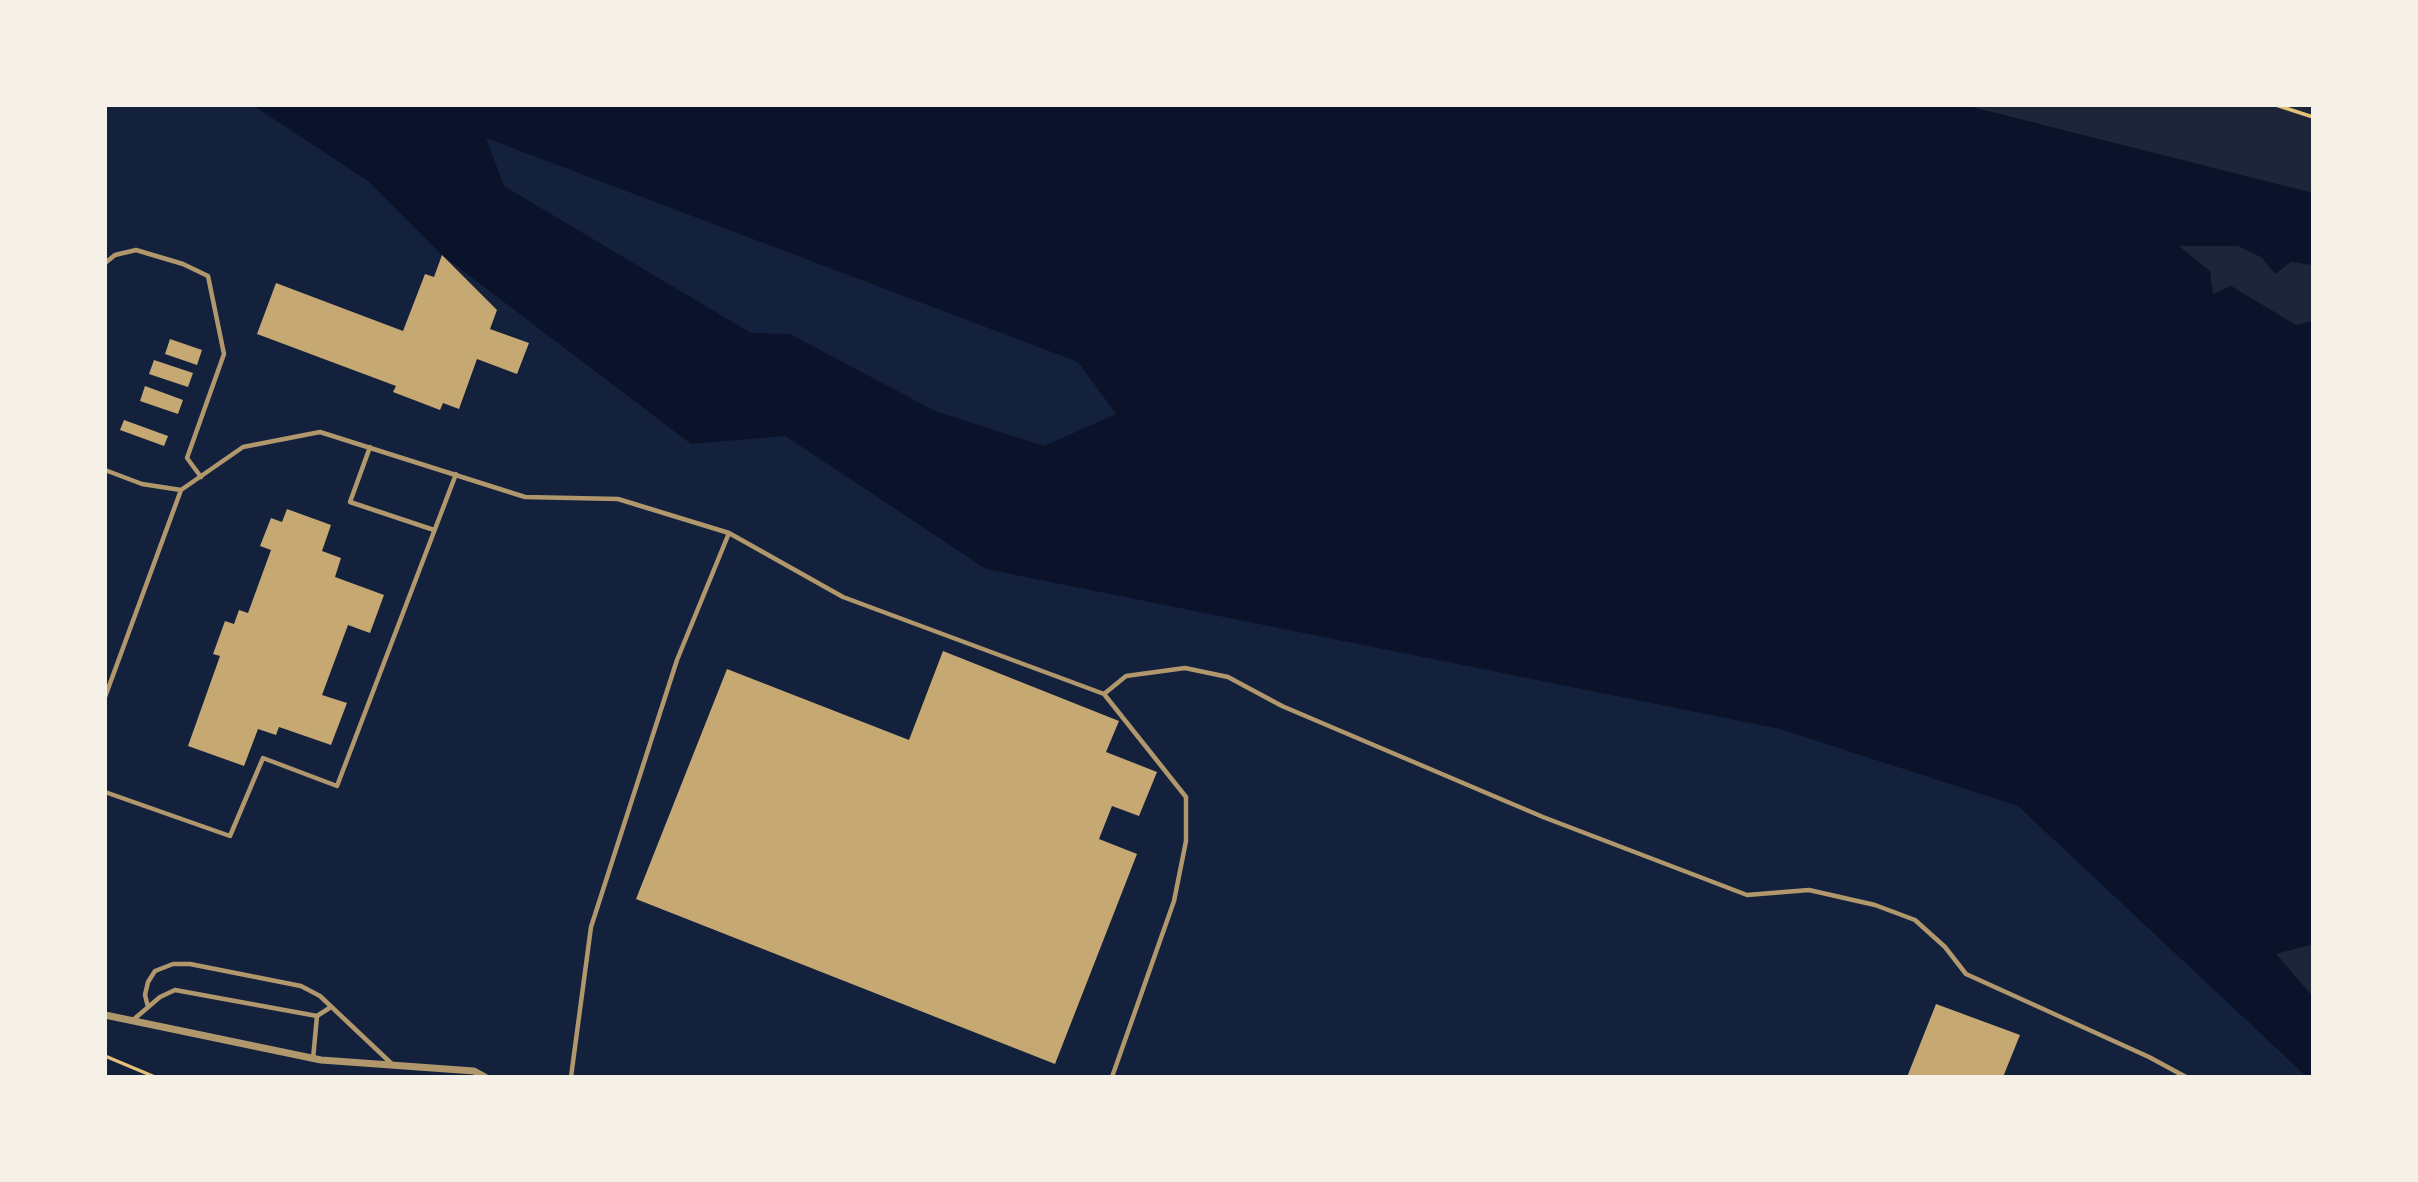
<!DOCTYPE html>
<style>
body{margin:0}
#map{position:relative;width:2418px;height:1182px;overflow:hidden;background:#14213d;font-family:"Varela Round",sans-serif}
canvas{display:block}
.frame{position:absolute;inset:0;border:107px solid #f6f1e7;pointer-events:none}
</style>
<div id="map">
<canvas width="2418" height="1182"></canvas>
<div class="frame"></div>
</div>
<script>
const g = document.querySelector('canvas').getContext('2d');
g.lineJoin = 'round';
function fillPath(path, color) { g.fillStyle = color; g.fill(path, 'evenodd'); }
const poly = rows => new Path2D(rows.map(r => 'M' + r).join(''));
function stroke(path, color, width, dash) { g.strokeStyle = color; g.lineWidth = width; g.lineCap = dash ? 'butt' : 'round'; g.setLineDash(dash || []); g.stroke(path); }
fillPath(poly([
 [1964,105,2313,105,2313,193,2238,174],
 [2178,245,2238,246,2261,257,2313,265,2313,321,2296,325,2231,286,2213,294],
 [2313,944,2313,997,2275,953]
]), '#1d2539');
fillPath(poly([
 [252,105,1964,105,2313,193,2313,265,2291,262,2275,274,2261,257,2238,246,2179,246,2210,271,2213,294,2231,286,2296,325,2313,321,2313,944,2276,954,2313,997,2313,1077,2307,1077,2018,806,1780,729,986,569,785,436,691,444,442,255,368,181],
 [486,138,1078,362,1116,414,1044,446,935,411,790,334,751,333,504,186]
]), '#0b132b');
fillPath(poly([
 [442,255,497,310,490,329,529,343,517,374,477,359,459,409,443,403,440,410,393,392,396,386,257,334,276,283,403,331,425,274,434,277],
 [170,339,202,350,197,365,165,354],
 [154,360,193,373,188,387,149,374],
 [145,386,183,400,178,414,140,401],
 [124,420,168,436,164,446,120,430],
 [287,509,331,525,322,551,341,558,335,577,384,595,370,633,348,625,322,695,347,703,331,745,279,727,276,735,258,729,244,766,188,746,220,656,213,654,225,621,234,624,239,610,248,613,271,550,260,546,271,518,282,522],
 [943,651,1119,721,1106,752,1157,772,1139,816,1112,806,1099,839,1137,854,1055,1064,636,899,727,669,909,740],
 [1936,1004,2020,1035,2003,1077,1907,1077]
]), '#c6a872');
stroke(poly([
 [2276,105,2313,117],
 [105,1056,155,1077]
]), '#e5c07b', 3.5);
stroke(poly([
 [105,263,115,255,136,250,183,264,208,276,224,354,187,458,201,477],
 [370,447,350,502,434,530],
 [105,470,142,484,181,490],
 [1104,694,1126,676,1185,668,1228,677,1282,706,1543,817,1747,895,1809,890,1875,905,1915,920,1945,947,1966,974,2149,1057,2186,1077],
 [105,697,181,490,243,447,320,432,525,497,618,499,729,533,843,597,1104,694,1186,797,1186,841,1174,901,1112,1077],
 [105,792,230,836,263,758,337,786,456,474],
 [148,1007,145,995,148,982,155,971,173,964,190,964,301,986,320,996,393,1065],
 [133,1020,160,997,175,990,317,1016,331,1007],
 [313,1059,317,1016],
 [571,1077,591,927,677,660,729,533]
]), '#b1986c', 4.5);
stroke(poly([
 [105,1015,321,1060,474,1071,485,1077]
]), '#b1986c', 7);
</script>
